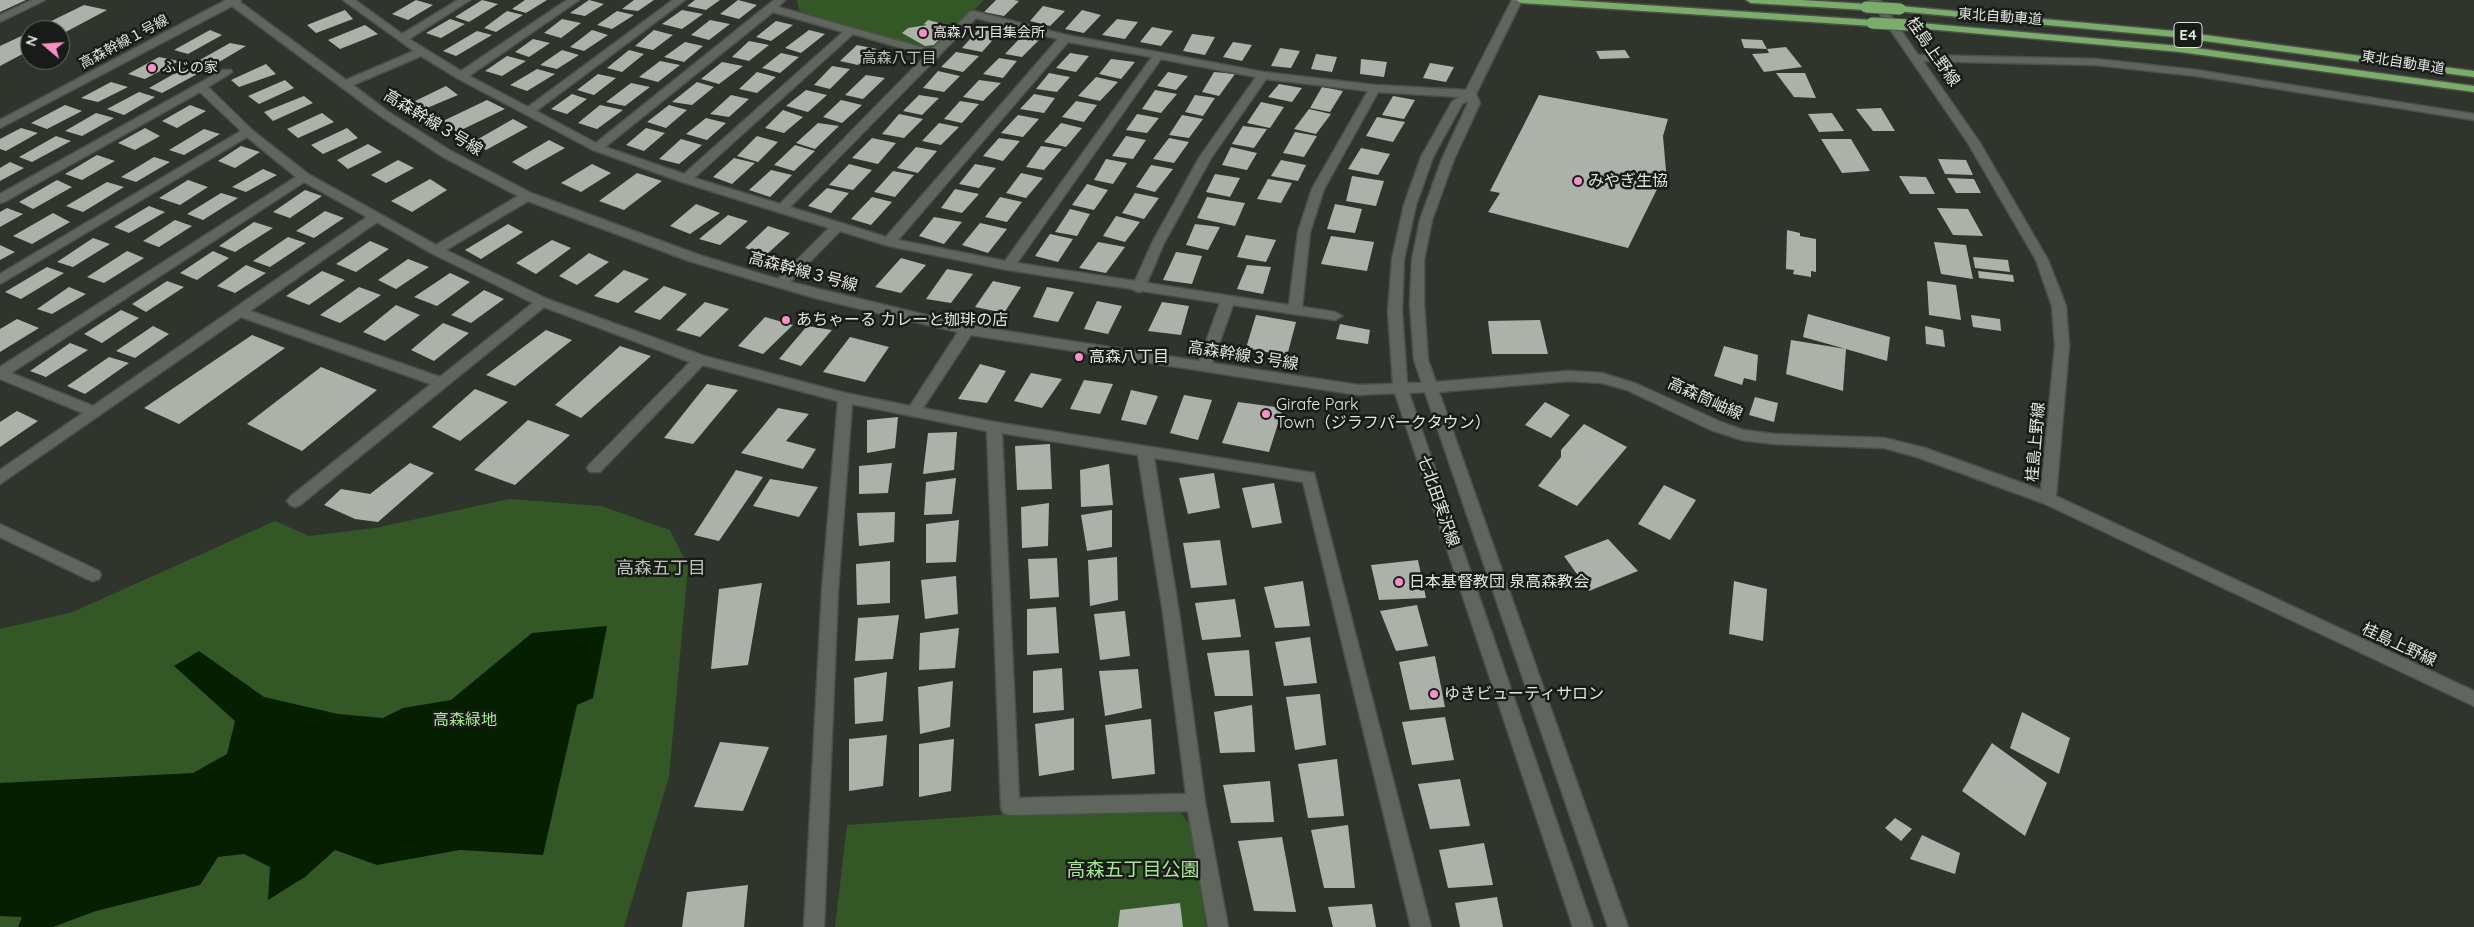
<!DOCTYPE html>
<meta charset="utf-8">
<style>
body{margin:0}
#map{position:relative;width:2474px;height:927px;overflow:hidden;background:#2f342d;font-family:Quicksand,sans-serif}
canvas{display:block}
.north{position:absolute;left:20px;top:20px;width:50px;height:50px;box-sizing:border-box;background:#191b18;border:1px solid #696c68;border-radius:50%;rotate:288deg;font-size:14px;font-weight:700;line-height:20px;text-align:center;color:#e2e5e0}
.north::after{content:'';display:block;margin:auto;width:18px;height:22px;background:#fa8fc7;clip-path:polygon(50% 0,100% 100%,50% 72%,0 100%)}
</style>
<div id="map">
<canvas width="2474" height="927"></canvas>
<div class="north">N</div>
</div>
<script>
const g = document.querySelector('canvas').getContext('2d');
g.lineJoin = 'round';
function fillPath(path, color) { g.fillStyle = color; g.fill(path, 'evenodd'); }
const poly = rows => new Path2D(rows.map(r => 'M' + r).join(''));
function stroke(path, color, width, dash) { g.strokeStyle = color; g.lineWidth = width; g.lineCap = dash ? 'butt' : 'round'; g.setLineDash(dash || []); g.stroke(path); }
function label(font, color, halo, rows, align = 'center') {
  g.font = font + ' Quicksand,"Noto Sans JP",sans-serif'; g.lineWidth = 5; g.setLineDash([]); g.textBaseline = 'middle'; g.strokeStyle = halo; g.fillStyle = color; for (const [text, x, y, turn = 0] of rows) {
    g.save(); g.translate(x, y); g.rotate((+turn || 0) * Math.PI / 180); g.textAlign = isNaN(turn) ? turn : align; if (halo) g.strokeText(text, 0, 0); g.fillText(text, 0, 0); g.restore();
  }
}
fillPath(poly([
 [797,0,984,0,935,49,921,48,799,11],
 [509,499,601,506,670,530,688,566,669,777,624,927,0,927,0,629,73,612,275,521,309,536,375,528],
 [1179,811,1191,826,1206,927,835,927,847,825,1012,814]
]), '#335826');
fillPath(poly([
 [607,626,593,698,577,705,543,855,460,850,377,865,335,850,305,877,268,900,270,867,244,854,218,857,200,885,96,911,53,927,18,927,22,917,0,916,0,783,193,773,227,754,235,721,174,666,199,651,264,697,338,714,383,718,403,708,451,700,532,633]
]), '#071f01');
fillPath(poly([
 [0,0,26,0,0,12],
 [416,0,433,5,408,20,392,14],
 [482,0,498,4,469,22,455,17],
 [525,0,547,0,526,13,512,9],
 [589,0,604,4,585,16,570,13],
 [634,0,654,0,638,11,622,9],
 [695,0,720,0,706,10,687,6],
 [738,0,757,5,739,19,720,14],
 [996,0,1014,0,1019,1,1004,16,984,12],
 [84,5,107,10,60,35,60,30,33,30],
 [1043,6,1065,11,1050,26,1030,21],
 [345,10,353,19,316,33,307,25],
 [682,10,703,14,682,29,662,24],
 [1082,10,1101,15,1084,33,1065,29],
 [507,11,523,15,496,32,484,28],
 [617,11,634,15,612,29,597,25],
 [450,19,465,24,441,38,426,33],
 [562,19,581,23,561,38,544,33],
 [1117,19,1138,22,1125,39,1102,35],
 [710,20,730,24,709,40,691,35],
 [928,20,947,25,940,32,944,34,934,45,925,46,902,33,908,28,927,25,924,24],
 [776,21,793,25,771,41,756,37],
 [365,25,378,34,340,49,328,40],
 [1152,27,1173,31,1161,46,1140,42],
 [979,29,999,33,982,52,962,48],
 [210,30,222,35,188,54,174,50],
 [592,30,608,35,584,51,570,47],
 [654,30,673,35,653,50,635,46],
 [809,30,825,34,801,53,785,48],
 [477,31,492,35,456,56,443,51],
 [30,32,30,50,0,66,0,46],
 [1192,34,1215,37,1205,55,1183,51],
 [1021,37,1039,40,1022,57,1005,54],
 [533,39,550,43,529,57,515,52],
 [1741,39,1762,40,1767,49,1786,47,1802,67,1764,72,1752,54,1769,53,1767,49,1744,48],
 [749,41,769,45,749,61,732,57],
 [685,42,703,46,684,62,664,57],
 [1233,42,1252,45,1242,61,1223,57],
 [230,43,246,46,214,65,198,61],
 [857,45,877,49,858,65,840,61],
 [1280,48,1300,51,1291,68,1271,66],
 [562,50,579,55,557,69,540,65],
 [629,50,644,54,622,72,607,68],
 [1625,50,1630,58,1600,59,1596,51],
 [956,52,979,56,963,72,941,67],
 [781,53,799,57,780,73,762,68],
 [1070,53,1089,56,1076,72,1056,68],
 [1316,54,1337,57,1332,72,1311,69],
 [507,56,526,61,502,76,485,71],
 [159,57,179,61,145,79,128,74],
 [999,58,1017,61,1003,78,983,74],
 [1111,59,1135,62,1121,79,1099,74],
 [1361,59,1387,62,1384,77,1360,74],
 [660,61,680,65,658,82,639,77],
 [722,62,743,66,719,84,701,79],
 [1430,63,1454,67,1446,82,1423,78],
 [266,64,276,74,239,87,231,80],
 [832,66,850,69,830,89,814,85],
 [186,67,201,72,162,93,149,88],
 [537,69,555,74,527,91,510,85],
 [938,71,960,76,944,92,923,88],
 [757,72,776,77,757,93,739,89],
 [1168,72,1188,76,1176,90,1157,86],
 [1214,72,1235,74,1219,96,1202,92],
 [1049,73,1070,77,1057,92,1036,89],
 [1776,73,1805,73,1816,98,1794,97],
 [598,74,616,78,594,95,577,90],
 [866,75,885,78,863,99,845,95],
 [1096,77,1118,82,1100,101,1078,96],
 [285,80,294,88,259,104,248,96],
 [979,80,1001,83,983,101,963,97],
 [111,82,128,87,98,102,81,98],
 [697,82,714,87,692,105,672,102],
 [631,83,650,87,625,106,606,102],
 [1279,84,1302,88,1292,102,1268,97],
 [446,86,458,95,420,111,411,103],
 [1322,87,1343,91,1330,112,1310,108],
 [806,90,827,95,808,112,786,106],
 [1155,90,1177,94,1161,113,1142,109],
 [139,92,155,97,124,115,107,109],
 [572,94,587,99,567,114,551,109],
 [1034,94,1055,98,1044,113,1020,109],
 [731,95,749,99,729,117,710,114],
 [919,95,939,98,922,115,903,111],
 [1195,95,1215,98,1203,116,1185,112],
 [1539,95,1668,119,1663,136,1666,171,1628,248,1488,212,1500,193,1490,191],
 [304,96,313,103,273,121,264,112],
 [1393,96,1415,100,1404,119,1382,115],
 [487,100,505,109,457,132,443,121],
 [841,100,862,105,842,123,823,117],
 [960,101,979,104,962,123,944,119],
 [1076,101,1097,105,1084,122,1062,117],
 [1261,102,1284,107,1270,128,1247,123],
 [65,105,82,111,47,129,31,123],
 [190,105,206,111,177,128,162,121],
 [600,105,623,110,597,129,578,123],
 [669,105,687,110,666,128,647,122],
 [1881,108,1895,131,1873,131,1856,109],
 [1309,109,1331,114,1316,134,1294,129],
 [783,110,803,117,784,133,765,128],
 [96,113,114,118,82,136,65,131],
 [322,113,334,122,298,138,287,129],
 [1832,113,1844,131,1819,132,1808,114],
 [899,114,923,119,904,138,882,134],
 [1137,114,1159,118,1147,133,1126,130],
 [1018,115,1039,119,1023,137,1001,133],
 [1182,115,1203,119,1189,138,1169,135],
 [1377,117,1405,122,1393,142,1366,136],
 [706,118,726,123,707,140,686,134],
 [513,119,528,127,486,150,473,142],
 [818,123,839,126,815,149,796,143],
 [939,123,959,127,941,145,922,141],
 [1061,123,1082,128,1066,147,1044,142],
 [1243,126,1267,129,1254,148,1232,144],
 [21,128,38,133,6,151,0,149,0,139],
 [145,128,160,136,135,150,118,143],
 [347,128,358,138,323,154,311,145],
 [646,128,665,133,644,151,626,145],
 [204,129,220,134,184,155,169,150],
 [1295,132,1317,136,1304,157,1283,153],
 [56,136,71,141,32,162,19,157],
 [757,136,778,142,758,162,737,156],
 [1126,136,1146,140,1133,159,1112,156],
 [872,138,896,143,878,164,852,158],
 [999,138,1020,141,1003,161,983,156],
 [1169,138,1189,142,1174,163,1153,159],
 [681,139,702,145,679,164,659,159],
 [1821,139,1851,139,1870,171,1842,173],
 [549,140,565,148,526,170,512,162],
 [368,144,382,152,348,169,337,160],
 [795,145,815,151,794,171,774,165],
 [241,146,260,152,235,168,218,161],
 [1041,146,1062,149,1044,170,1026,167],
 [916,147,937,151,918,173,897,168],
 [1231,147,1257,153,1247,170,1222,165],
 [1361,148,1390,154,1378,175,1348,169],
 [97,155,115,161,82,180,65,174],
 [154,157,170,162,136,182,121,177],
 [734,158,755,163,732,184,713,177],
 [1106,159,1127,163,1113,184,1094,180],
 [1938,159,1966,160,1973,175,1945,174],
 [398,160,414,168,386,183,371,175],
 [1281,160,1306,165,1298,181,1271,176],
 [10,162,24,168,0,181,0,168],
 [592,164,611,173,581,192,561,183],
 [849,164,872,170,853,190,829,185],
 [975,164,996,168,979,188,959,184],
 [1151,165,1173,169,1155,192,1136,187],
 [263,169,277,175,246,192,232,187],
 [771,170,792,175,770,197,749,190],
 [893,171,914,175,895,197,874,192],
 [637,173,662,181,624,210,599,201],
 [1021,173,1043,178,1026,198,1006,193],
 [1215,174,1240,178,1230,197,1206,192],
 [1352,176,1384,181,1376,206,1346,201],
 [1899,176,1926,177,1935,194,1910,194],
 [1947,178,1974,179,1981,193,1956,193],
 [430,179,447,190,412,212,391,201],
 [1268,179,1292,183,1281,203,1257,199],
 [57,180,72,187,33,209,19,202],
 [188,180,208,187,180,205,159,198],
 [107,182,124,187,83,212,66,206],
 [1087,184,1108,190,1094,210,1072,205],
 [827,188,849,193,831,213,808,206],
 [955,189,979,194,962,213,941,208],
 [305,190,322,196,290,218,273,212],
 [221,193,238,198,203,220,187,214],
 [1135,193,1159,198,1144,219,1122,213],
 [872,197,892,202,871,225,851,219],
 [1000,197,1022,202,1007,222,985,217],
 [1207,197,1245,203,1235,226,1197,218],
 [696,204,720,213,690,234,670,226],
 [1335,204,1362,209,1355,233,1327,229],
 [149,206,165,212,129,233,114,227],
 [7,208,23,214,0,227,0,212],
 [1937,208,1968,209,1983,236,1953,235],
 [1070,209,1090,214,1077,236,1055,232],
 [325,211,344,218,314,238,296,231],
 [53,213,70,222,32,244,13,236],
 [728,215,748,221,720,245,699,239],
 [1116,216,1140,222,1125,242,1103,236],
 [934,217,962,222,944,244,919,236],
 [175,220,192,226,159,247,143,241],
 [254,222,273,228,235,252,219,246],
 [980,223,1007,229,988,253,962,245],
 [508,224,523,232,481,259,465,250],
 [1195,224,1220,227,1208,250,1186,245],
 [768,226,790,233,766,255,745,248],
 [1787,230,1800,233,1800,236,1816,239,1816,272,1811,271,1811,277,1793,274,1794,270,1786,269],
 [1050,234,1073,239,1058,262,1035,256],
 [1246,235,1276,240,1266,262,1237,257],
 [1331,236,1374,242,1367,271,1321,264],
 [288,237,306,243,270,267,253,261],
 [93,238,110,244,73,267,57,262],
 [552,240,571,248,536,274,516,263],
 [370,241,389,249,356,272,336,264],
 [1098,242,1125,247,1106,273,1079,268],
 [1934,242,1966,245,1973,279,1941,274],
 [0,245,15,252,0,260],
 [127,251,144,258,104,283,87,277],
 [213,251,229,258,197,280,180,273],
 [1176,252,1202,256,1192,284,1163,280],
 [589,253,609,262,577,285,559,276],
 [1973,257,2008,260,2010,272,1975,268],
 [901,258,926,265,901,293,875,287],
 [408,259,429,267,396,289,378,280],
 [246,265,266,273,235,293,217,286],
 [1247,265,1271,267,1263,294,1237,289],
 [47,267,64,273,21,299,5,292],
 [947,269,973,274,951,303,926,299],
 [624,270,649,279,618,303,594,296],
 [322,271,345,280,309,305,286,296],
 [1978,271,2013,275,2014,282,1979,278],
 [450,273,470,282,437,306,414,297],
 [167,281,184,287,146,312,132,304],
 [993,281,1021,287,1004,313,975,307],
 [1927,281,1956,285,1961,320,1929,315],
 [664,286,687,294,660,320,634,312],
 [69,287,86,294,52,314,37,309],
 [359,287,381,295,340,323,320,315],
 [1047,287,1074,292,1058,322,1033,317],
 [484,290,504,299,471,323,451,315],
 [1097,301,1122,306,1108,334,1084,329],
 [705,302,729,309,700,337,676,330],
 [1162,302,1189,306,1181,335,1148,331],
 [396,305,420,315,385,341,363,332],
 [121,310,139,318,102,343,84,334],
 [1808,314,1890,337,1887,361,1846,349,1843,391,1786,374,1791,340,1846,349,1803,337],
 [1256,315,1296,322,1287,356,1246,348],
 [1971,315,2000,319,2001,331,1973,327],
 [765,317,793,325,763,354,738,346],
 [17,319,39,328,0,352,0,329],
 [1540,320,1548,354,1492,354,1488,321],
 [443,323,469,333,434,361,411,350],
 [1340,324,1370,330,1368,344,1336,339],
 [153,326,169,334,135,358,116,351],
 [807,326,832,330,801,366,779,359],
 [1925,326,1943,330,1945,347,1926,344],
 [546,330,572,340,515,386,486,375],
 [252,335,285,348,179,424,144,408],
 [850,337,889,347,865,382,823,372],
 [70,343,88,350,46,377,30,371],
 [620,346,651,356,581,418,555,405],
 [1724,346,1758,355,1756,381,1744,378,1742,385,1714,376],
 [109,357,129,363,85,394,67,386],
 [980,364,1006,371,987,403,958,399],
 [321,367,377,390,302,451,247,424],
 [1031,373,1062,379,1042,408,1014,401],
 [1084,380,1113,384,1100,414,1070,409],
 [707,384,738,390,693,444,664,438],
 [475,389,508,402,460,441,432,427],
 [1131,390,1158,396,1146,425,1121,420],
 [1184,395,1212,400,1198,440,1170,433],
 [1755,397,1778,403,1774,422,1749,415],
 [1238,402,1283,408,1269,452,1222,443],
 [1545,402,1570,415,1551,438,1525,425],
 [778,408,809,414,786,441,816,449,803,469,741,453],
 [17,411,38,421,0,447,0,422],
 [898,417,895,448,867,453,867,420],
 [528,420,570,435,515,485,474,470],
 [1584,424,1627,447,1577,506,1538,486,1561,457,1561,450],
 [957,432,954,470,923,474,928,433],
 [1050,444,1052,489,1017,490,1015,446],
 [410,463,434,473,378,522,355,519,324,505,341,489,370,494],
 [892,463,888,493,859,494,859,466],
 [1109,464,1113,505,1081,507,1080,470],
 [736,470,763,477,719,541,694,535],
 [1214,473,1220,508,1188,514,1179,478],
 [956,478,952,514,924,515,926,482],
 [770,479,818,487,799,517,753,506],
 [1274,483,1282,523,1252,528,1242,488],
 [1664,485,1696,500,1670,540,1638,524],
 [1049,503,1048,546,1022,548,1021,507],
 [1112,510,1112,547,1087,551,1081,515],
 [895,512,894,542,859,546,857,513],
 [959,520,956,562,926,563,926,524],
 [1608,539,1638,571,1589,591,1564,556],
 [1220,540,1227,585,1191,588,1183,543],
 [1117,557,1118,600,1090,606,1088,560],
 [1057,558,1059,597,1030,599,1028,559],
 [1418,560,1426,598,1379,600,1371,565],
 [890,561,890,603,857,605,856,564],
 [956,576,958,614,925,619,921,580],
 [1303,581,1310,626,1275,628,1264,587],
 [1734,581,1767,589,1763,641,1729,634],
 [762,583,748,665,711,669,719,589],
 [1235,599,1241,637,1202,640,1195,603],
 [1417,605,1428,646,1396,651,1380,611],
 [1056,607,1059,653,1027,655,1027,609],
 [1125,611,1130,656,1100,660,1094,614],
 [899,615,893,659,855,661,858,618],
 [959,628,955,668,919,670,920,633],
 [1310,637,1317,683,1284,686,1275,642],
 [1249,650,1253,696,1215,696,1207,653],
 [1435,656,1445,707,1410,710,1399,662],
 [1062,668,1064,710,1033,713,1033,671],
 [1138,669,1142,708,1105,716,1099,671],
 [887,672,883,721,855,724,854,678],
 [953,681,950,727,920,734,918,687],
 [1320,694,1326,745,1295,750,1286,697],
 [1252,705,1255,752,1220,753,1214,712],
 [2022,712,2070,738,2059,774,2010,748],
 [1445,717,1454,760,1412,765,1402,722],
 [1074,718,1074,770,1039,776,1035,724],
 [1151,719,1155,774,1112,779,1105,725],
 [887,735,883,786,849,791,849,739],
 [954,739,951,791,919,797,919,744],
 [720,742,769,747,743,811,694,807],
 [1992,743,2047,783,2025,836,1962,791],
 [1337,759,1344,816,1308,818,1298,764],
 [1460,779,1470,826,1430,829,1418,784],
 [1270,781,1274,822,1231,823,1223,785],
 [1895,818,1912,829,1901,841,1885,828],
 [1348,825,1355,888,1324,888,1311,830],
 [1922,835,1960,853,1955,874,1910,859],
 [1282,837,1296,912,1254,911,1238,841],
 [1484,843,1493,885,1448,888,1439,850],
 [748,885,744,927,682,927,687,892],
 [1497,897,1503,927,1460,927,1455,903],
 [1180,903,1183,927,1118,927,1120,910],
 [1372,904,1376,927,1333,927,1328,907]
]), '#acb2a9');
const minor = poly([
 [32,0,45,0,0,22,0,15,32,0],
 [226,0,241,0,240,2,346,80,414,51,343,0,355,0,402,34,458,0,470,0,409,39,461,71,567,0,579,0,469,76,528,107,673,0,685,0,536,111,596,143,774,0,785,0,778,7,931,50,970,12,974,11,1066,35,1263,72,1375,85,1466,90,1512,0,1522,0,1476,94,1480,103,1454,159,1432,220,1424,260,1424,303,1428,360,1436,382,1569,371,1602,373,1637,384,1721,422,1743,430,1774,434,1884,438,1925,448,2041,490,2055,346,2052,306,2036,260,1968,143,1870,0,1880,0,1918,55,2096,59,2196,70,2474,114,2474,120,2196,76,2096,65,1923,61,1980,143,2048,260,2066,306,2069,346,2056,496,2474,691,2474,706,2043,503,1917,457,1884,448,1774,444,1742,440,1711,430,1627,390,1602,383,1569,381,1439,392,1628,927,1608,927,1425,392,1409,393,1593,927,1573,927,1395,393,1358,395,971,335,923,408,994,422,1314,473,1431,927,1411,927,1303,482,1154,458,1179,613,1205,802,1228,927,1208,927,1188,811,1010,815,1003,813,1001,807,987,431,852,404,838,590,824,927,804,927,822,590,838,401,703,365,600,472,590,472,587,468,590,464,690,362,544,307,300,505,295,507,290,505,287,501,290,497,431,384,241,317,0,484,0,470,83,413,0,379,0,367,296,177,247,137,0,284,0,274,241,131,200,92,4,202,0,203,0,194,223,70,231,70,232,72,208,87,252,130,308,174,436,245,518,196,443,157,379,115,232,6,0,128,0,120,226,0],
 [773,12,843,32,684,174,605,147,773,12],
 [976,18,1058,39,886,237,790,207,976,18],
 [853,34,926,55,780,204,694,178,853,34],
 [1068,42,1152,57,1005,261,898,240,1068,42],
 [421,56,457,78,593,150,682,182,829,228,778,279,699,255,531,193,451,151,387,111,353,85,421,56],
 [1161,59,1256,77,1199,158,1152,243,1135,281,1017,263,1161,59],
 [1266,79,1368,91,1312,189,1298,232,1289,305,1147,283,1164,243,1211,158,1266,79],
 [1378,92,1459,97,1452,102,1421,157,1404,205,1392,259,1388,311,1393,384,1358,385,1212,363,1233,305,1335,320,1342,316,1335,312,1302,307,1310,232,1324,189,1378,92],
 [1467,101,1468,103,1442,159,1420,220,1412,260,1410,303,1414,360,1422,383,1407,383,1402,311,1404,259,1416,205,1433,157,1462,104,1467,101],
 [304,182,367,217,93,406,11,373,304,182],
 [528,201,689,261,815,298,958,332,910,406,845,393,704,356,547,299,446,250,528,201],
 [377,222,431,253,533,303,440,377,250,311,377,222],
 [840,231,889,246,1008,270,1132,289,1138,292,1143,291,1220,303,1199,361,967,325,790,282,840,231],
 [1002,433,1138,455,1163,613,1186,794,1019,798,1002,433],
 [0,524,99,571,101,575,99,579,93,581,87,579,0,537,0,524]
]);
const highway = poly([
 [1516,0,1568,0,1872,20,1877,23,1872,26,1521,3,1516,0],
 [1746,0,1801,0,1866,4,1871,7,1866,10,1751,3,1746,0],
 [1900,6,2175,31,2474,71,2474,77,2175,37,1896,11,1896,7,1900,6],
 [1909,22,2180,46,2474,86,2474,92,2180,52,1905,27,1905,23,1909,22]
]);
stroke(minor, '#4c504a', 3);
stroke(highway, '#4c504a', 3);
fillPath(minor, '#60665e');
fillPath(highway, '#7aac6a');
const highwayBridge = poly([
 [1866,7,1900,9],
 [1872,23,1909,25]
]);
stroke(highwayBridge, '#4c504a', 13, []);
stroke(highwayBridge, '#7aac6a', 11);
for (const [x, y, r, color] of [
 [923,33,5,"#fa8fc7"],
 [152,68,5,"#fa8fc7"],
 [1578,181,5,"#fa8fc7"],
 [786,320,5,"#fa8fc7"],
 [1079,357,5,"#fa8fc7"],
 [1266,414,5,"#fa8fc7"],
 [1399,582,5,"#fa8fc7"],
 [1434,694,5,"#fa8fc7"]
]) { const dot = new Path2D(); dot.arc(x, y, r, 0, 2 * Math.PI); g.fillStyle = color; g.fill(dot); stroke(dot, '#191b18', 2); }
label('14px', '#e2e5e0', '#191b18', [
 ["東北自動車道",2000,17,4],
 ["高森幹線１号線",124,42,-28],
 ["東北自動車道",2403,63,9]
]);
label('14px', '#e2e5e0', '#191b18', [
 ["高森八丁目集会所",933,33],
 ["ふじの家",162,68]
], 'left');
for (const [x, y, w] of [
 [2188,35,28]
]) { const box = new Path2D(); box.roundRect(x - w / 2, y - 12.5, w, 25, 4); g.fillStyle = '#191b18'; g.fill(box); stroke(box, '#e2e5e0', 1); }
label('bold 15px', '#e2e5e0', null, [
 ["E4",2188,35]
]);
label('15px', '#bbc2b9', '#191b18', [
 ["高森八丁目",899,58]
]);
label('16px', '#e2e5e0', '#191b18', [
 ["桂島上野線",1933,52,55],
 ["高森幹線３号線",433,123,31],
 ["高森幹線３号線",803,272,15],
 ["高森幹線３号線",1243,356,9],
 ["高森筒岫線",1705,399,24],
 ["桂島上野線",2036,442,-85],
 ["七北田実沢線",1438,501,71],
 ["桂島上野線",2399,645,25]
]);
label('16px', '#e2e5e0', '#191b18', [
 ["みやぎ生協",1588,181],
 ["あちゃーる カレーと珈琲の店",796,320],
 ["高森八丁目",1089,357],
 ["Girafe Park",1276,405],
 ["Town（ジラフパークタウン）",1276,423],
 ["日本基督教団 泉高森教会",1409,582],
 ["ゆきビューティサロン",1444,694]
], 'left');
label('16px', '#a5e78f', '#191b18', [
 ["高森緑地",465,720]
]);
label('18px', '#bbc2b9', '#191b18', [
 ["高森五丁目",661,569]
]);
label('19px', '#a5e78f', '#191b18', [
 ["高森五丁目公園",1133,870]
]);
</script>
